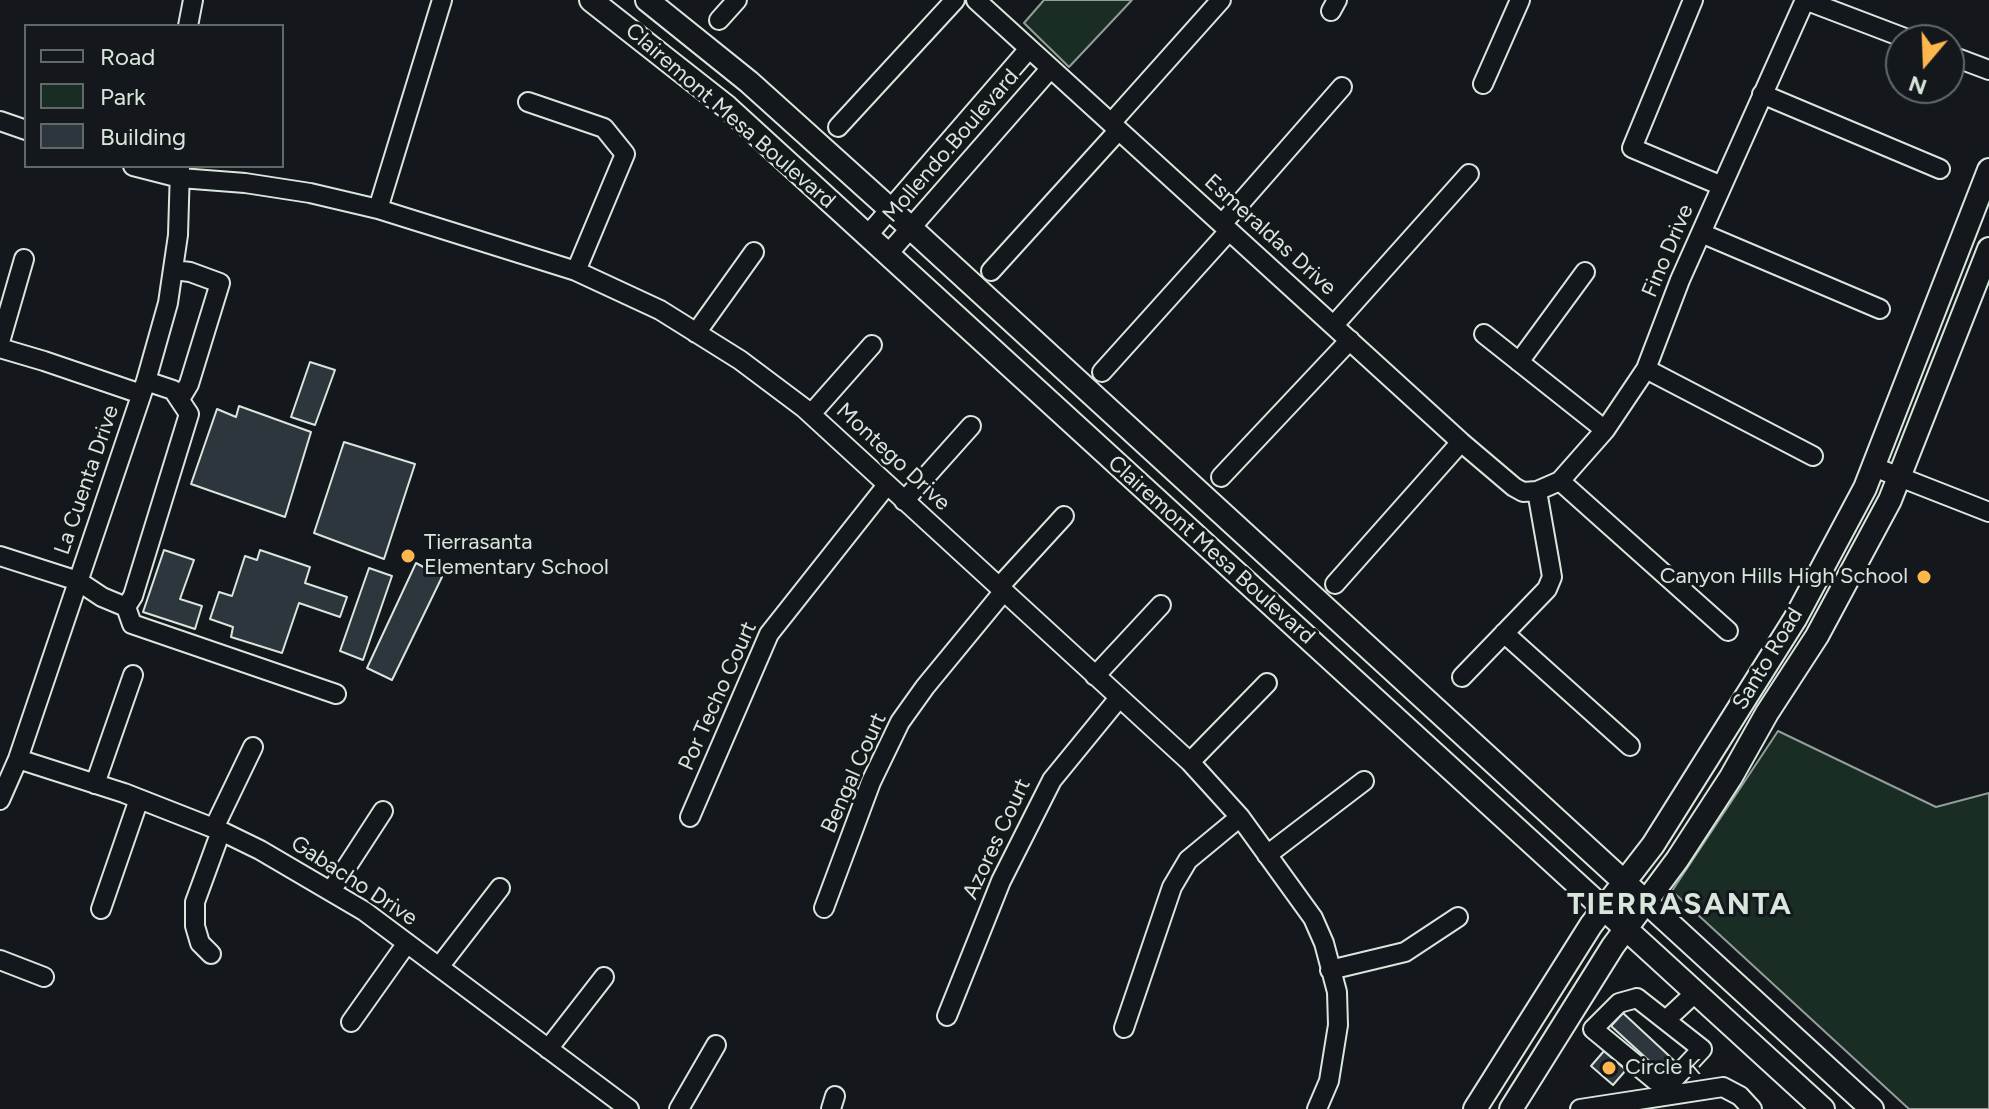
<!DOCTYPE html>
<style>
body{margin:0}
#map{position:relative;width:1989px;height:1109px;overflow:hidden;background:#14181c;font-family:Figtree,sans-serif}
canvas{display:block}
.legend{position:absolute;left:24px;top:24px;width:260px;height:144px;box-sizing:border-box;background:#14181c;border:2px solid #626a69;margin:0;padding:10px 14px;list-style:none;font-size:24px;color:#d8e6dc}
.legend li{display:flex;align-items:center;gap:16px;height:40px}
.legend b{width:40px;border:2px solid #626a69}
.north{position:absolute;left:1885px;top:24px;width:80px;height:80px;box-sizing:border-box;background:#14181c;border:2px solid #626a69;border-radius:50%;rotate:199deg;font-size:22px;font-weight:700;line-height:32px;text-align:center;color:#d8e6dc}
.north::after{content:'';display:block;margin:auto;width:28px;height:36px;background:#ffb74d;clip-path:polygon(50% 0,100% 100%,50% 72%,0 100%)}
</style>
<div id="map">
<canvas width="1989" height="1109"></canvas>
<ul class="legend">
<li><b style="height:10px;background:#14181c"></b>Road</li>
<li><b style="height:22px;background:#1a2d24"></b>Park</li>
<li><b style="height:22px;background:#2c363c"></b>Building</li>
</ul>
<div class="north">N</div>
</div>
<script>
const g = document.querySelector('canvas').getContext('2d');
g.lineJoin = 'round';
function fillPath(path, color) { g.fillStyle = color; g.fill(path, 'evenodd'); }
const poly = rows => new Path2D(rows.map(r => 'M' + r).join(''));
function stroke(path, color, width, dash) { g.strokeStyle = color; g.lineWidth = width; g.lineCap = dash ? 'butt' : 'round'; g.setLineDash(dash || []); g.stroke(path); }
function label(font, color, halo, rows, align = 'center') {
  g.font = font + ' Figtree,sans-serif'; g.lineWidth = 6; g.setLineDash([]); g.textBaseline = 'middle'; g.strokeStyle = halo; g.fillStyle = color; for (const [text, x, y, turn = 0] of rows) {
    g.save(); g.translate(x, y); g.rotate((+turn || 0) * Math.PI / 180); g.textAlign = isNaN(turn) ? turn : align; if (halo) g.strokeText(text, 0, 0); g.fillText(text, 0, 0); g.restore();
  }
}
const green = poly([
 [1044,0,1132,0,1069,67,1024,23,1044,0],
 [1778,731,1936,807,1989,793,1989,1109,1909,1109,1672,891,1778,731]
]);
fillPath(green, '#1a2d24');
stroke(green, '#939e99', 2);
const building = poly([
 [310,362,335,370,315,425,291,417,310,362],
 [239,406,311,432,285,517,191,484,217,409,236,417,239,406],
 [344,442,415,464,384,559,314,533,344,442],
 [164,550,194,560,180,599,202,606,195,629,143,612,164,550],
 [260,550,310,567,305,583,347,597,340,617,299,603,282,653,231,637,233,627,210,619,219,592,232,596,245,556,257,560,260,550],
 [416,563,442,577,392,680,367,668,416,563],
 [369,568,392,576,363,660,340,651,369,568],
 [1623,1013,1679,1065,1668,1078,1611,1026,1623,1013],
 [1604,1051,1626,1070,1613,1085,1591,1066,1604,1051]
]);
fillPath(building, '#2c363c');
stroke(building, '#d8e6dc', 2);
const minor = poly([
 [976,0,1461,442,1514,487,1523,492,1537,491,1560,481,1605,430,1646,369,1680,280,1805,0],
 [1693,0,1632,148,1722,186],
 [1805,0,1910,40],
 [1331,11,1337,0],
 [719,20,737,0],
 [188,26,193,0],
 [1949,55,1989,70],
 [1483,84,1520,0],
 [1762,94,1940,169],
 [528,102,604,128,625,154,576,271],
 [0,121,26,130],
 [1111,123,1221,0],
 [838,127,955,0],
 [133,166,180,178,245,183,310,193,378,209,576,271,660,310,740,360,804,408,1190,762,1240,817,1313,918,1324,943,1337,992,1338,1025,1329,1081,1317,1109],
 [378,209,442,0],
 [1222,224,1342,87],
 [1701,233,1880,309],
 [867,236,1028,50],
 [887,255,1050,69],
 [174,270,190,272,220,283,189,384,180,399],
 [991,271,1118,131],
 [1334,325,1469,174],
 [696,333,754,252],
 [1484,334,1605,430],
 [0,342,24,259],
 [0,348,44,361,141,394],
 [1519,362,1585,272],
 [1646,369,1813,456],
 [1102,372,1229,231],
 [811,414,872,345],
 [1874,467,1989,512],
 [1221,477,1350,340],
 [1560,481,1728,631],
 [904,501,971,426],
 [0,556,78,581,102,597,126,607,133,596,189,414,173,390,146,381],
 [1335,584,1461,442],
 [999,587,1064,516],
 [126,607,132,624,336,694],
 [1504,633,1630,746],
 [1095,676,1161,605],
 [1462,677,1547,589,1552,577,1550,565,1537,491],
 [18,759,124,793,221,831,260,850,364,911,629,1109],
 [1190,762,1267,683],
 [95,784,133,675],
 [0,800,18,759,146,381,168,303,178,235,180,169],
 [690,817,769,634,887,485],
 [214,828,253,747],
 [1267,855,1364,781],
 [331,891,383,811],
 [824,908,871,782,900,722,925,687,1004,591],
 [101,909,139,799],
 [211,954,200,943,195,926,195,902,221,831],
 [0,960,44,977],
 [439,967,500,888],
 [1330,970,1405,952,1458,917],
 [1637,998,1702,1049,1674,1079,1656,1081,1593,1029,1619,1003,1637,998],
 [947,1016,1001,881,1052,780,1119,698],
 [1667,1019,1695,993],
 [351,1022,407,943],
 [1124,1028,1172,887,1188,860,1240,817],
 [548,1049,604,977],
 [679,1109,716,1045],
 [831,1109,835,1096],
 [1580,1109,1723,1087,1740,1096,1752,1109]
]);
const major = poly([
 [591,0,727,107,1823,1109],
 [647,0,749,82,891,210,1872,1109],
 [1475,1109,1591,925,1653,845,1795,619,1865,488,1989,170],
 [1511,1109,1613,946,1677,860,1731,777,1767,713,1817,636,1890,500,1989,249]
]);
stroke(minor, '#d8e6dc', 22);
stroke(major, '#d8e6dc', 26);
stroke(minor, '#14181c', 18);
stroke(major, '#14181c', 22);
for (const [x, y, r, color] of [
 [408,556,8,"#ffb74d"],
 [1924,577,8,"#ffb74d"],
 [1609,1068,8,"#ffb74d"]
]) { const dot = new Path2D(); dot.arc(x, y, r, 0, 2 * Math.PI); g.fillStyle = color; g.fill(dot); stroke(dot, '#14181c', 3); }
label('22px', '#d8e6dc', '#14181c', [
 ["Clairemont Mesa Boulevard",730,116,41],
 ["Mollendo Boulevard",951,146,-49],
 ["Esmeraldas Drive",1270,235,42],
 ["Fino Drive",1668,251,-67],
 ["Montego Drive",893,457,43],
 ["La Cuenta Drive",87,480,-71],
 ["Clairemont Mesa Boulevard",1211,550,42],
 ["Santo Road",1768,659,-59],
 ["Por Techo Court",718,696,-66],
 ["Bengal Court",854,773,-66],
 ["Azores Court",997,839,-65],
 ["Gabacho Drive",354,881,33]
]);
label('22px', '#d8e6dc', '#14181c', [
 ["Tierrasanta",424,543],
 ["Elementary School",424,568],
 ["Canyon Hills High School",1908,577,"right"],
 ["Circle K",1625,1068]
], 'left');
g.letterSpacing = '2px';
label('bold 30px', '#d8e6dc', '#14181c', [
 ["TIERRASANTA",1680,905]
]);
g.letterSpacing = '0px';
</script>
